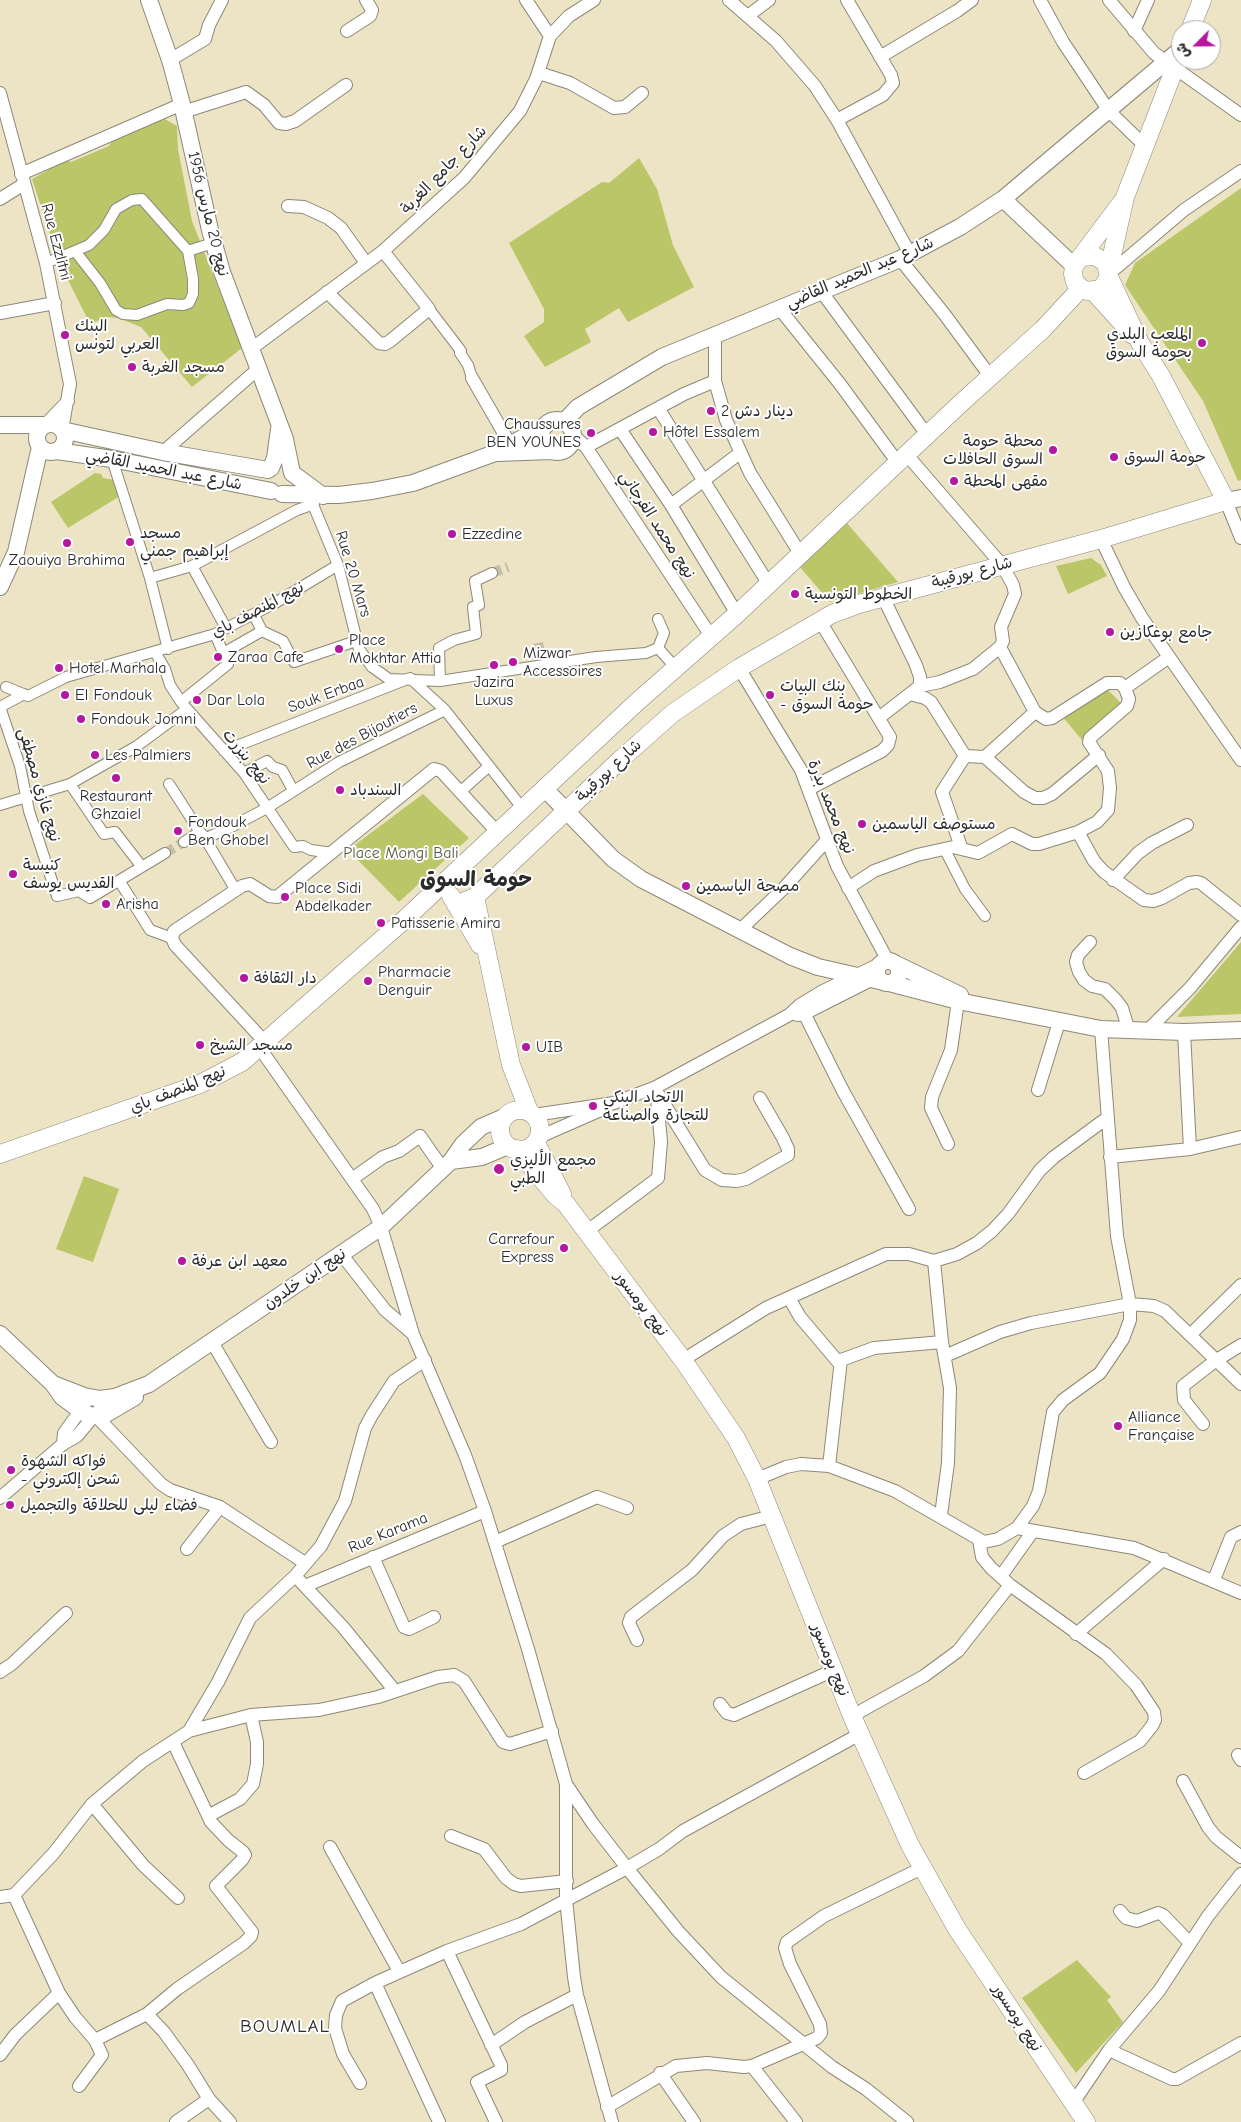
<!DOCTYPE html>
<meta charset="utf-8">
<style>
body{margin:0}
#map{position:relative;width:1241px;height:2122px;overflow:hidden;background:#ede4c6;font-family:"Comic Neue","Playpen Sans Arabic",sans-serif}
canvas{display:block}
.north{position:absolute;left:1171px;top:20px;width:50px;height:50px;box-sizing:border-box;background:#fff;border:1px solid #aaa;border-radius:50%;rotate:247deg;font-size:14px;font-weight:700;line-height:20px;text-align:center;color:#2b2b2b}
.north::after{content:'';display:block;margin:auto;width:18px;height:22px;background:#b5179e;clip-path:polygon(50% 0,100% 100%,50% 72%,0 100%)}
</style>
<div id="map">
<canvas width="1241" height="2122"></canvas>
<div class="north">ش</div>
</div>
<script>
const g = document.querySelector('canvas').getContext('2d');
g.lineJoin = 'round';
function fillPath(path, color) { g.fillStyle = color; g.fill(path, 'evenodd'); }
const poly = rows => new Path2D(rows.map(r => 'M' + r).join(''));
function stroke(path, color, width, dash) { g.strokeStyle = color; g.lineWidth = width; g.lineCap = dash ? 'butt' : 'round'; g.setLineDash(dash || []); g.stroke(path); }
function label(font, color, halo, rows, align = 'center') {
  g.font = font + ' "Comic Neue","Playpen Sans Arabic",sans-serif'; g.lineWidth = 4; g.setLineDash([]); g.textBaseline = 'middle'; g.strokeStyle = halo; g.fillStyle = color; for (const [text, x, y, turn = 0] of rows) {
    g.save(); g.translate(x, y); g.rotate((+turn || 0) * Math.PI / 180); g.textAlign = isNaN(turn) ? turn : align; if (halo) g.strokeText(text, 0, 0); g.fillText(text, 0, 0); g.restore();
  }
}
fillPath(poly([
 [165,119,177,126,178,149,192,221,242,348,192,387,141,327,118,318,108,317,90,324,67,278,60,252,56,252,32,179,66,160,71,162,109,146,112,141,143,127],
 [639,158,657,189,673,245,694,287,628,322,619,308,585,329,591,342,545,367,524,336,544,322,544,309,509,243,602,182,609,183],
 [1241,188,1241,480,1238,481,1203,401,1125,285,1135,263],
 [95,473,101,474,103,478,115,480,120,496,68,528,51,502],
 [846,522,898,582,830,602,799,566],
 [1091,558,1101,565,1107,576,1068,594,1056,566],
 [1106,688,1123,705,1082,740,1061,715],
 [423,794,469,838,399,902,348,850],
 [1241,942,1241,1014,1177,1017],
 [84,1176,119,1189,93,1262,56,1249],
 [1077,1960,1111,1997,1107,2000,1123,2022,1076,2073,1022,1998]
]), '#bac668');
stroke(poly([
 [492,573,508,567],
 [538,643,542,661],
 [165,853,184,842]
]), '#c6bfa7', 10, [10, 5]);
const pedestrian = poly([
 [188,251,213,243],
 [46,263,75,251,89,245,104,230,116,209,132,200,142,199,188,251,193,279,193,294,189,303,183,305,167,304,137,315,123,314,116,310,100,283,75,251],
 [429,309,461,351,460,353,468,365,472,378],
 [112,459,150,578,168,649],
 [309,495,338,565,359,649,372,667,389,679,440,681,596,657,646,653,658,648,676,668],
 [192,566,226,628],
 [150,578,192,566,297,510,314,504],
 [254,615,262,631,283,641,294,662,356,641],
 [658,619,664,633,658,648],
 [155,652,165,669,170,685,181,702,244,773,294,847,303,846,311,850,333,853],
 [225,652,262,631],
 [440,681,439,648,454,640,476,634,473,607,479,605,475,581,492,573],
 [6,687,28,696,66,677,215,634,275,603,338,565],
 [181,702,228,664,215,634],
 [0,707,20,766,29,811,57,896,79,891,90,898,165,853],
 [0,707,24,694],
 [224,751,410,678,445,710,523,809],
 [244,773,267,761,273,767,282,770,293,790],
 [70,784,104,834,115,832,142,867],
 [169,784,200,832],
 [460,792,488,767],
 [0,805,70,784,137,746,187,709],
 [184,842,200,832,206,838,229,828,267,808,339,762,445,710],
 [209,845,235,889],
 [945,850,965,889,985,916],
 [120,882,150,930,172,938]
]);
const minor = poly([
 [526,0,550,36],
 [729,0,776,41,815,86,837,120,910,254],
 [1040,0,1063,42,1109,111,1145,146],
 [1109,0,1154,53,1241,115],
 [749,15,769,0],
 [347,31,370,16,372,10,366,0],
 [1134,31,1148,0],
 [880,57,957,11,972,0],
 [170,60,205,39,209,25,222,0],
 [539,73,570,83,614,108,625,107,642,93],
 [0,93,46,263,70,384,62,430],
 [183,112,246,92,264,105,279,123,286,124,295,121,346,85],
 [837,120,883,95,893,83,891,75,847,0],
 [21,174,182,104],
 [0,199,24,184],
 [288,206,304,207,328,218,341,228,366,263],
 [900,259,945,315,990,376],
 [1110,273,1184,210,1241,171],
 [821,291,928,436],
 [327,292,379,343,385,344,390,341,429,309,383,251],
 [779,308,840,384,898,463],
 [0,313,55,303],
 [715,336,715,381,726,420,750,473,801,555],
 [251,349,383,251,464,178,520,111,536,79,550,36,569,16,594,0],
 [472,378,514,451],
 [658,408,768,583],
 [45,425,68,401],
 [620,429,671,505,737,614],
 [572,434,586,447,711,636],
 [586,447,684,394,715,381],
 [163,452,258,369],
 [1226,501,1241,538],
 [671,505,740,453],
 [1101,539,1124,587,1142,618,1241,760],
 [883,597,916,665,920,677,920,686],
 [739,668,801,770,837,866,888,961],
 [1125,688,1169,657],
 [910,694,925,698,931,702,965,756,985,757,1024,792,1035,798,1043,798,1052,794,1099,755],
 [880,717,920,686,940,682,973,669,1000,647,1003,641,1001,627,1015,594,1013,585,1002,565,907,455],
 [985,757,1035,712],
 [809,789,882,751,888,745,890,737,820,621],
 [1078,832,1094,861,1104,872,1144,900,1153,901,1162,898,1189,883,1197,882,1201,883,1241,915],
 [961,847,942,792,965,756],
 [1113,880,1138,853,1152,843,1187,825],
 [848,888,874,871,917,855,953,847,978,853,1012,834,1032,844,1039,844,1078,832,1097,822,1108,810,1110,788,1108,771,1089,742,1090,738,1127,706,1129,699,1125,688,1120,683,1107,683,1052,718,1046,719,1035,712,1000,647],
 [740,930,784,888,827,840],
 [1090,942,1078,955,1076,962,1079,972,1084,980,1092,986,1105,989,1116,1000,1122,1008,1129,1031],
 [800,1005,843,1091,909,1209],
 [797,1015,804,1014,875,978],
 [1147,1031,1190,988,1241,927],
 [1184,1032,1190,1149],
 [265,1042,175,945,172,938,174,931,242,886,250,884,269,896,277,897,434,769,441,771,498,833],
 [259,1047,373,1209,381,1227,413,1334,465,1455,485,1511,528,1649,566,1784,566,1899,574,1977,577,1995,612,2122],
 [1038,1090,1059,1022],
 [658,1094,705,1170,722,1180,736,1181,746,1179,788,1155,788,1149,783,1138,760,1098],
 [534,1115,614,1103,656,1087],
 [539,1137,603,1109],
 [948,1144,931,1108,932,1097,951,1050,959,994],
 [1110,1157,1190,1149,1241,1137],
 [352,1179,383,1157,399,1151,420,1136,443,1169],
 [586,1232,658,1178,661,1142,656,1087,789,1015,800,1005,823,991,880,964],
 [342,1255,385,1310,413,1334],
 [934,1261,942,1342,950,1388,948,1463,941,1515],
 [789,1298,800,1317,839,1363],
 [1190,1335,1241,1285],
 [212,1342,271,1442],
 [945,1356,1000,1332,1031,1323,1130,1304,1154,1306,1165,1311,1241,1384],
 [683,1360,766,1308,886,1254,909,1254,934,1261,957,1254,977,1243,992,1231,1008,1214,1040,1170,1054,1157,1107,1118],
 [96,1416,161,1484,170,1490,220,1507,305,1563],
 [1203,1424,1184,1400,1183,1386,1215,1361,1241,1345],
 [63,1444,64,1433,85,1404],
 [829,1466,841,1360,874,1348,942,1342],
 [757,1479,786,1467,801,1464,829,1466,895,1491,984,1542,998,1539,1017,1528,1033,1506,1039,1491,1053,1412,1063,1400,1100,1373,1123,1339,1130,1320,1130,1304,1117,1236,1101,1029],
 [0,1498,63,1444,77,1436,98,1411],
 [1017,1528,1134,1548,1241,1593],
 [979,1540,982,1557,991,1568,1010,1585,1106,1654,1136,1685,1154,1712,1155,1720,1152,1726,1140,1741,1084,1773],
 [495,1542,597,1497,627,1508],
 [187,1549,220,1507],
 [373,1557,404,1627,409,1629,434,1617],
 [1001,1576,1033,1531],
 [1214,1580,1231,1537,1241,1532],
 [300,1581,343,1627,395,1691],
 [305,1586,485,1511],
 [1076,1634,1164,1559],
 [637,1640,629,1623,631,1617,692,1570,723,1536,741,1524,772,1516],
 [0,1672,12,1664,66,1613],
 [720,1704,727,1713,734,1715,834,1670],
 [852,1716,924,1676,958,1651,1010,1585],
 [189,1731,251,1715,319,1710,378,1697,438,1677,454,1675,464,1681,503,1742,510,1744,552,1731],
 [1238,1755,1241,1760],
 [1183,1781,1208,1827,1216,1837,1241,1857],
 [566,1784,593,1824,627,1868,678,1931,721,1977,832,2067,866,2089,907,2122],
 [92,1804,143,1865,178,1898],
 [208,1816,240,1799,253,1784,257,1764,257,1742,251,1715],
 [451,1836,484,1849,506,1878,514,1884,521,1886,567,1881],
 [330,1847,399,1971],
 [14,1895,59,1993,75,2017,95,2040,147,2014,164,2032,188,2065,209,2099,230,2122],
 [0,1897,14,1895,53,1854,92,1804,143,1761,189,1731,218,1682,250,1618,295,1576,321,1546,345,1501,365,1428,372,1415,394,1381,425,1360],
 [1120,1911,1126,1918,1137,1921,1158,1913,1163,1915,1189,1942],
 [447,1951,501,2065,501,2070,477,2082,496,2122],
 [147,2014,177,1989,244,1943,251,1936,252,1932,216,1886,242,1860,245,1855,243,1852,228,1840,211,1822,173,1742],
 [491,2045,525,2022,577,1995],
 [1109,2050,1172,2079,1177,2079,1241,2043],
 [0,2055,15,2035,59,1993],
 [752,2066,796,2122],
 [660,2073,694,2122],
 [360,2083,343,2054,335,2028,336,2015,342,2001,375,1983],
 [79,2086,102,2055,95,2040],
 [1073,2103,1109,2050,1159,1991,1208,1916,1241,1874],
 [607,2107,676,2066,707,2063,744,2067,752,2066,817,2038,821,2033,820,2024,790,1964,785,1948,787,1942,824,1916,922,1868],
 [176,2122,209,2099],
 [439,2122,375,1983,447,1951,521,1924,627,1868,659,1849,683,1831,860,1734]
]);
const tertiary = poly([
 [149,0,170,60,182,104,210,230,222,272,285,439,292,473,323,496],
 [1003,199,1074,266],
 '541 436a16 16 0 1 1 32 0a16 16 0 1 1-32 0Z',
 [564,422,578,407,662,357,900,259,960,227,1003,199,1181,49],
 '37 438a14 14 0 1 1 28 0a14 14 0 1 1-28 0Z',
 [0,425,45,425],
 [62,430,163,452,268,470],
 [57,451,112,459,271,491],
 [497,453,551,451],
 [271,468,275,458,279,429],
 [282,494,339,495,372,491,413,483,495,453,546,425],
 [1226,501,1241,498],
 [0,587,16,552,40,447],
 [545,789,613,859,641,879,790,956,818,967,884,982],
 '877 972a11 11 0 1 1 22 0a11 11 0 1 1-22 0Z',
 [896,964,960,995],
 [889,983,958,1001,1101,1029,1184,1032,1241,1030],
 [451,1161,482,1157,508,1146],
 [0,1334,53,1384,62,1397,84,1413,93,1416,106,1414,135,1397],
 [53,1384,84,1396,100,1399,115,1397,149,1384,381,1227,451,1161,463,1144,481,1127,504,1117]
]);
const secondary = poly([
 [1190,30,1202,0],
 [1082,257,1095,256,1106,263,1109,277,1101,289,1087,291,1081,288,1075,282,1073,274,1074,266,1122,202],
 [1109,269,1125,197,1181,52],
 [1094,292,1133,335],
 [451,896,480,945],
 [475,897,511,1065,529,1111],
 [456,905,475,897,620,760,673,713,739,668,832,614,859,604,1101,539,1226,501,1161,376,1140,343,1109,277],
 '500 1130a20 20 0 1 1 40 0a20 20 0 1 1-40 0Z',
 [536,1143,562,1194],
 [517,1149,555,1195,566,1204,683,1360,736,1438,757,1479,852,1716,910,1845,957,1929,1086,2122],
 [0,1154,200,1084,242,1062,404,920,637,702,737,614,960,404,1043,329,1081,288]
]);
stroke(pedestrian, '#8c8878', 12);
stroke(minor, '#8c8878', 14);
stroke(tertiary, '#8c8878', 18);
stroke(secondary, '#8c8878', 19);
stroke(pedestrian, '#fff', 10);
stroke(minor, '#fff', 12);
stroke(tertiary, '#fff', 16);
stroke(secondary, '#fff', 18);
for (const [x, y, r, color] of [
 [65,335,5,"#b5179e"],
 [1202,343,5,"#b5179e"],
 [132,367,5,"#b5179e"],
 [711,411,5,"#b5179e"],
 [653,432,5,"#b5179e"],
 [591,433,5,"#b5179e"],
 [1053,450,5,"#b5179e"],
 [1114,457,5,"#b5179e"],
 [954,481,5,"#b5179e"],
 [452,534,5,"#b5179e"],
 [130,542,5,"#b5179e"],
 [67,543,5,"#b5179e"],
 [795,594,5,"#b5179e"],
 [1110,632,5,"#b5179e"],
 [339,649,5,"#b5179e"],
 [218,657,5,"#b5179e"],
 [513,662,5,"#b5179e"],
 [494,665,5,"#b5179e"],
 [59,668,5,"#b5179e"],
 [65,695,5,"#b5179e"],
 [770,695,5,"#b5179e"],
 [197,700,5,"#b5179e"],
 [81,719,5,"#b5179e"],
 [95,755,5,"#b5179e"],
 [116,778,5,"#b5179e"],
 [340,790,5,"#b5179e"],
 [862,824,5,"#b5179e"],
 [178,831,5,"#b5179e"],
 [13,874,5,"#b5179e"],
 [686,886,5,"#b5179e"],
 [285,897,5,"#b5179e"],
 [106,904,5,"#b5179e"],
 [381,923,5,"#b5179e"],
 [244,978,5,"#b5179e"],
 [368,981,5,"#b5179e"],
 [200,1045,5,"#b5179e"],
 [526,1047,5,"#b5179e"],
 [593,1106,5,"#b5179e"],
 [499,1169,6,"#b5179e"],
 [564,1248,5,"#b5179e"],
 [182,1261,5,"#b5179e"],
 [1118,1426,5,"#b5179e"],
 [11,1470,5,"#b5179e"],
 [10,1505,5,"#b5179e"]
]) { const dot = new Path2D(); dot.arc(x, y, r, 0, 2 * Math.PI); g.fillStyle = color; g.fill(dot); stroke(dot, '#fff', 2); }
label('16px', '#2b2b2b', '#fff', [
 ["شارع جامع الغربة",444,170,-46],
 ["نهج 20 مارس 1956",208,214,76],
 ["Rue Ezzlitni",56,242,75],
 ["شارع عبد الحميد القاضي",860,273,-23],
 ["شارع عبد الحميد القاضي",164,470,11],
 ["نهج محمد الفرجاني",657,525,57],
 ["شارع بورقيبة",972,573,-15],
 ["Rue 20 Mars",353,574,73],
 ["نهج المنصف باي",258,610,-28],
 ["Souk Erbaa",326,695,-20],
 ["Rue des Bijoutiers",362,736,-28],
 ["نهج بنزرت",246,757,51],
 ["شارع بورقيبة",609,771,-43],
 ["نهج غازي مصطفى",39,785,74],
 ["نهج محمد بدرة",831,807,68],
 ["نهج المنصف باي",178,1090,-22],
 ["نهج ابن خلدون",305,1279,-34],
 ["نهج بومسور",641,1304,53],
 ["Rue Karama",388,1533,-22],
 ["نهج بومسور",830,1660,68],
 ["نهج بومسور",1017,2018,57]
]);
label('16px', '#2b2b2b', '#fff', [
 ["البنك",75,326],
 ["العربي لتونس",75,344],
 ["الملعب البلدي",1192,334,"right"],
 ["بحومة السوق",1192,352,"right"],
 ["مسجد الغربة",142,367],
 ["2 دينار دش",721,411],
 ["Chaussures",581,424,"right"],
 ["BEN YOUNES",581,442,"right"],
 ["Hôtel Essalem",663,432],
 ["محطة حومة",1043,441,"right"],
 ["السوق الحافلات",1043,459,"right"],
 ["حومة السوق",1124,457],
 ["مقهى المحطة",964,481],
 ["مسجد",140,533],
 ["إبراهيم جمني",140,551],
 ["Ezzedine",462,534],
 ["Zaouiya Brahima",67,560,"center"],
 ["الخطوط التونسية",805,594],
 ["جامع بوعكازين",1120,632],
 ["Place",349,640],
 ["Mokhtar Attia",349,658],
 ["Mizwar",523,653],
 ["Accessoires",523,671],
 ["Zaraa Cafe",228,657],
 ["Hotel Marhala",69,668],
 ["Jazira",494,682,"center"],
 ["Luxus",494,700,"center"],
 ["بنك البيات",780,686],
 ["- حومة السوق",780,704],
 ["El Fondouk",75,695],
 ["Dar Lola",207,700],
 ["Fondouk Jomni",91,719],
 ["Les Palmiers",105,755],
 ["السندباد",350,790],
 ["Restaurant",116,796,"center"],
 ["Ghzaiel",116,814,"center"],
 ["Fondouk",188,822],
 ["Ben Ghobel",188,840],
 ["مستوصف الياسمين",872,824],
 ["كنيسة",23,865],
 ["القديس يوسف",23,883],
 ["مصحة الياسمين",696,886],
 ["Place Sidi",295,888],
 ["Abdelkader",295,906],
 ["Arisha",116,904],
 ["Patisserie Amira",391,923],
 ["Pharmacie",378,972],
 ["Denguir",378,990],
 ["دار الثقافة",254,978],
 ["مسجد الشيخ",210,1045],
 ["UIB",536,1047],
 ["الاتحاد البنكي",603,1097],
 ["للتجارة والصناعة",603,1115],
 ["مجمع الأليزي",510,1160],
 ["الطبي",510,1178],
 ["Carrefour",554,1239,"right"],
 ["Express",554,1257,"right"],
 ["معهد ابن عرفة",192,1261],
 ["Alliance",1128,1417],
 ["Française",1128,1435],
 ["فواكه الشهوة",21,1461],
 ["- شحن إلكتروني",21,1479],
 ["فضاء ليلى للحلاقة والتجميل",20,1505]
], 'left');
label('16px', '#565a3d', '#fff', [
 ["Place Mongi Bali",401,853]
]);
g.letterSpacing = '1px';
label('19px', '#2b2b2b', '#fff', [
 ["BOUMLAL",285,2027]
]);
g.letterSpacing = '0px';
label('bold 21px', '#2b2b2b', '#fff', [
 ["حومة السوق",476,880]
]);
</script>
